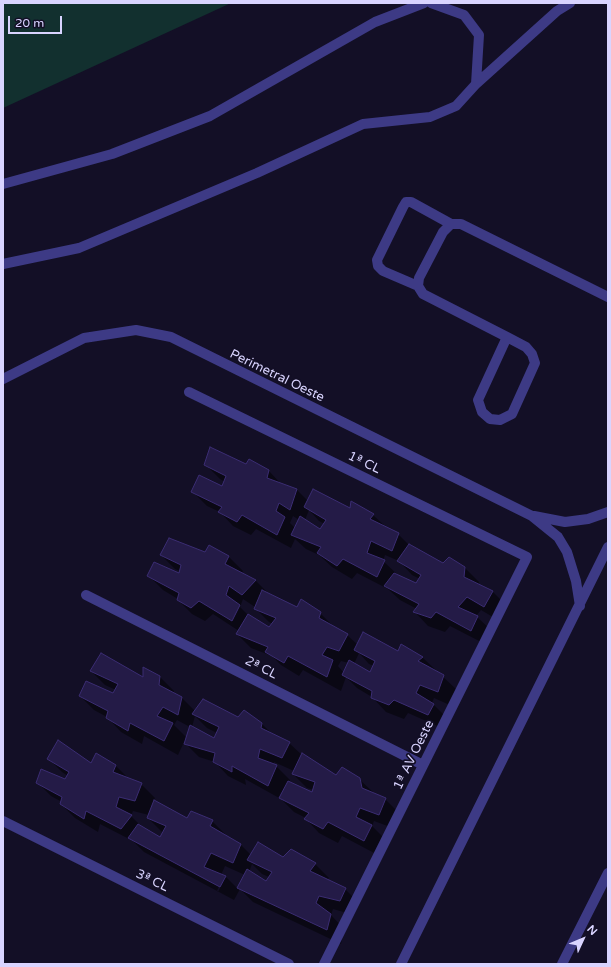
<!DOCTYPE html>
<meta charset="utf-8">
<style>
body{margin:0}
#map{position:relative;width:611px;height:967px;overflow:hidden;background:#130f26;font-family:"Varela Round",sans-serif}
canvas{display:block}
.frame{position:absolute;inset:0;border:4px solid #d9d4ff;pointer-events:none}
.north{position:absolute;left:563px;top:919px;width:40px;height:40px;-webkit-text-stroke:3px #130f26;paint-order:stroke;rotate:46deg;font-size:11px;font-weight:700;line-height:16px;text-align:center;color:#d9d4ff}
.north::after{content:'';display:block;margin:auto;width:14px;height:18px;background:#d9d4ff;clip-path:polygon(50% 0,100% 100%,50% 72%,0 100%)}
.scale{position:absolute;left:8px;top:16px;width:54px;height:18px;box-sizing:border-box;border:2px solid #d9d4ff;border-top:0;padding-left:5px;font-size:12px;line-height:14px;white-space:nowrap;color:#d9d4ff;-webkit-text-stroke:3px #130f26;paint-order:stroke}
</style>
<div id="map">
<canvas width="611" height="967"></canvas>
<div class="frame"></div>
<div class="north">N</div>
<div class="scale">20 m</div>
</div>
<script>
const g = document.querySelector('canvas').getContext('2d');
g.lineJoin = 'round';
function fillPath(path, color) { g.fillStyle = color; g.fill(path, 'evenodd'); }
const poly = rows => new Path2D(rows.map(r => 'M' + r).join(''));
function stroke(path, color, width, dash) { g.strokeStyle = color; g.lineWidth = width; g.lineCap = dash ? 'butt' : 'round'; g.setLineDash(dash || []); g.stroke(path); }
function label(font, color, halo, rows, align = 'center') {
  g.font = font + ' "Varela Round",sans-serif'; g.lineWidth = 3.5; g.setLineDash([]); g.textBaseline = 'middle'; g.strokeStyle = halo; g.fillStyle = color; for (const [text, x, y, turn = 0] of rows) {
    g.save(); g.translate(x, y); g.rotate((+turn || 0) * Math.PI / 180); g.textAlign = isNaN(turn) ? turn : align; if (halo) g.strokeText(text, 0, 0); g.fillText(text, 0, 0); g.restore();
  }
}
fillPath(poly([
 [3,3,231,3,3,108]
]), '#12302f');
fillPath(poly([
 [206,465,246,465,269,471,282,485,297,490,308,501,373,515,387,528,398,534,409,545,443,564,465,568,479,582,479,585,492,591,506,605,498,620,481,610,476,616,492,631,485,644,450,626,445,632,428,626,415,612,417,609,400,600,388,589,357,573,352,579,332,567,319,555,306,549,295,539,291,548,256,529,251,535,233,526,220,512,207,506,193,492,223,487,225,482,220,479],
 [309,510,319,521,325,524,320,530,305,520],
 [293,516,299,520,295,528,290,523],
 [385,555,399,561,412,575,420,579,416,585,398,575,383,561],
 [209,547,229,557,243,571,242,573,256,581,269,594,297,608,320,613,334,627,347,635,358,645,398,652,401,645,423,658,457,690,452,706,434,698,432,703,447,718,442,728,408,713,404,719,386,712,372,697,357,688,346,677,341,691,303,670,299,676,281,665,272,656,251,648,237,634,239,631,213,614,205,621,192,614,178,600,178,599,163,590,149,576,179,575,180,571,175,569,161,555,206,554],
 [243,599,255,607,255,608,269,622,273,624,269,629,249,616,240,607],
 [359,653,369,664,374,666,370,673,354,664],
 [341,661,349,663,344,673,338,666],
 [91,671,144,678,160,677,174,691,173,694,182,698,195,711,262,724,273,735,289,743,302,755,336,776,359,779,374,793,385,799,399,813,393,828,374,821,372,826,386,840,378,855,342,836,338,843,319,833,306,819,306,818,294,812,281,799,245,779,246,785,228,776,215,762,199,757,184,742,178,755,144,736,142,744,121,732,107,717,94,710,80,696,113,694,116,690,105,685],
 [195,716,207,728,217,733,214,740,192,727],
 [177,720,190,727,187,738,174,725],
 [274,762,294,771,293,774,307,788,314,790,313,793,289,783,290,780,276,766,274,765],
 [97,755,116,766,129,779,141,784,155,798,154,801,187,820,212,821,226,835,226,836,241,845,251,855,283,858,315,864,329,878,327,880,345,889,359,903,354,915,333,909,331,915,344,929,341,944,253,902,240,889,234,900,144,852,133,841,100,824,98,832,75,818,61,804,62,802,51,796,37,782,65,780,68,776,62,772,48,758,92,764],
 [133,811,149,815,148,818,163,833,160,839,144,829,131,816],
 [252,864,262,874,269,877,266,882,249,872],
 [225,866,245,875,238,889,225,876,221,875],
 [221,882,223,882,218,892,217,891]
]), '#0007');
const building = poly([
 [210,447,246,464,249,459,269,470,267,478,297,489,290,510,279,503,276,511,285,517,277,535,242,515,237,522,218,512,222,507,191,492,199,475,222,486,226,476,204,465,210,447],
 [313,489,350,508,351,501,374,514,370,519,399,533,392,551,371,541,367,553,385,560,377,577,343,559,337,566,317,553,321,547,291,535,300,516,320,529,326,520,304,507,313,489],
 [169,538,205,552,209,545,229,556,225,564,256,580,242,595,229,586,226,595,240,605,232,621,199,601,191,608,177,600,179,593,147,576,154,562,179,573,181,565,160,555,169,538],
 [409,544,443,563,449,557,465,567,464,577,493,591,484,607,467,597,458,607,478,616,471,631,436,612,431,618,413,612,419,604,384,586,394,573,416,583,421,575,397,561,409,544],
 [262,590,297,607,301,599,321,612,319,618,348,634,339,651,327,647,322,655,333,660,327,677,288,656,284,663,265,652,268,647,236,634,248,614,269,627,276,618,254,609,262,590],
 [363,632,398,651,401,644,423,657,418,661,444,675,438,692,420,685,416,693,434,704,428,715,394,700,389,705,371,698,372,691,342,675,349,660,370,672,375,661,354,650,363,632],
 [101,653,143,677,143,667,160,676,159,685,182,697,178,715,163,707,157,716,173,723,164,741,130,723,128,731,106,718,108,711,79,696,86,681,113,693,118,684,90,671,101,653],
 [203,699,238,717,244,710,262,723,261,728,290,742,282,758,260,749,258,758,277,765,268,786,232,766,232,772,213,762,215,753,184,744,190,725,214,738,219,727,192,714,203,699],
 [58,740,91,763,96,753,116,765,113,772,142,783,135,801,119,797,116,807,132,815,121,829,86,811,84,819,60,804,62,797,36,783,41,769,65,779,69,772,47,759,58,740],
 [302,753,336,775,342,767,360,778,362,788,386,798,379,815,360,808,356,817,372,825,364,841,328,822,323,829,304,819,309,813,279,798,288,781,312,792,315,782,292,774,302,753],
 [154,800,187,818,191,811,213,820,210,826,241,844,233,863,211,853,204,867,226,876,220,887,128,838,138,824,160,837,166,826,147,818,154,800],
 [258,842,283,857,291,849,316,863,310,871,346,888,340,901,319,896,316,903,331,914,327,930,237,888,247,869,266,881,272,872,247,860,258,842]
]);
fillPath(building, '#241b47');
stroke(building, '#3b2d73', 1);
stroke(poly([
 [431,3,464,15,479,35,476,84],
 [3,184,112,154,210,116,375,22,424,3],
 [3,264,79,248,257,173,363,124,430,117,456,106,476,84,557,11,570,3],
 [418,286,383,271,378,266,377,260,403,207,406,202,411,202,451,224],
 [507,337,478,400,482,412,490,419,500,420,512,414,535,363,532,354,526,347,507,337,423,294,418,286,419,278,443,232,451,224,461,224,608,297],
 [3,379,84,338,136,330,171,337,532,516,558,537,567,552,576,581,580,606],
 [189,392,527,557,324,964],
 [534,516,565,522,588,519,608,512],
 [86,595,423,765],
 [3,821,289,964],
 [401,964,608,547],
 [562,964,608,873]
]), '#3d3a85', 10);
label('13px', '#d9d4ff', '#130f26', [
 ["Perimetral Oeste",277,376,26],
 ["1ª CL",364,463,26],
 ["2ª CL",261,668,27],
 ["1ª AV Oeste",414,755,-64],
 ["3ª CL",152,881,26]
]);
</script>
